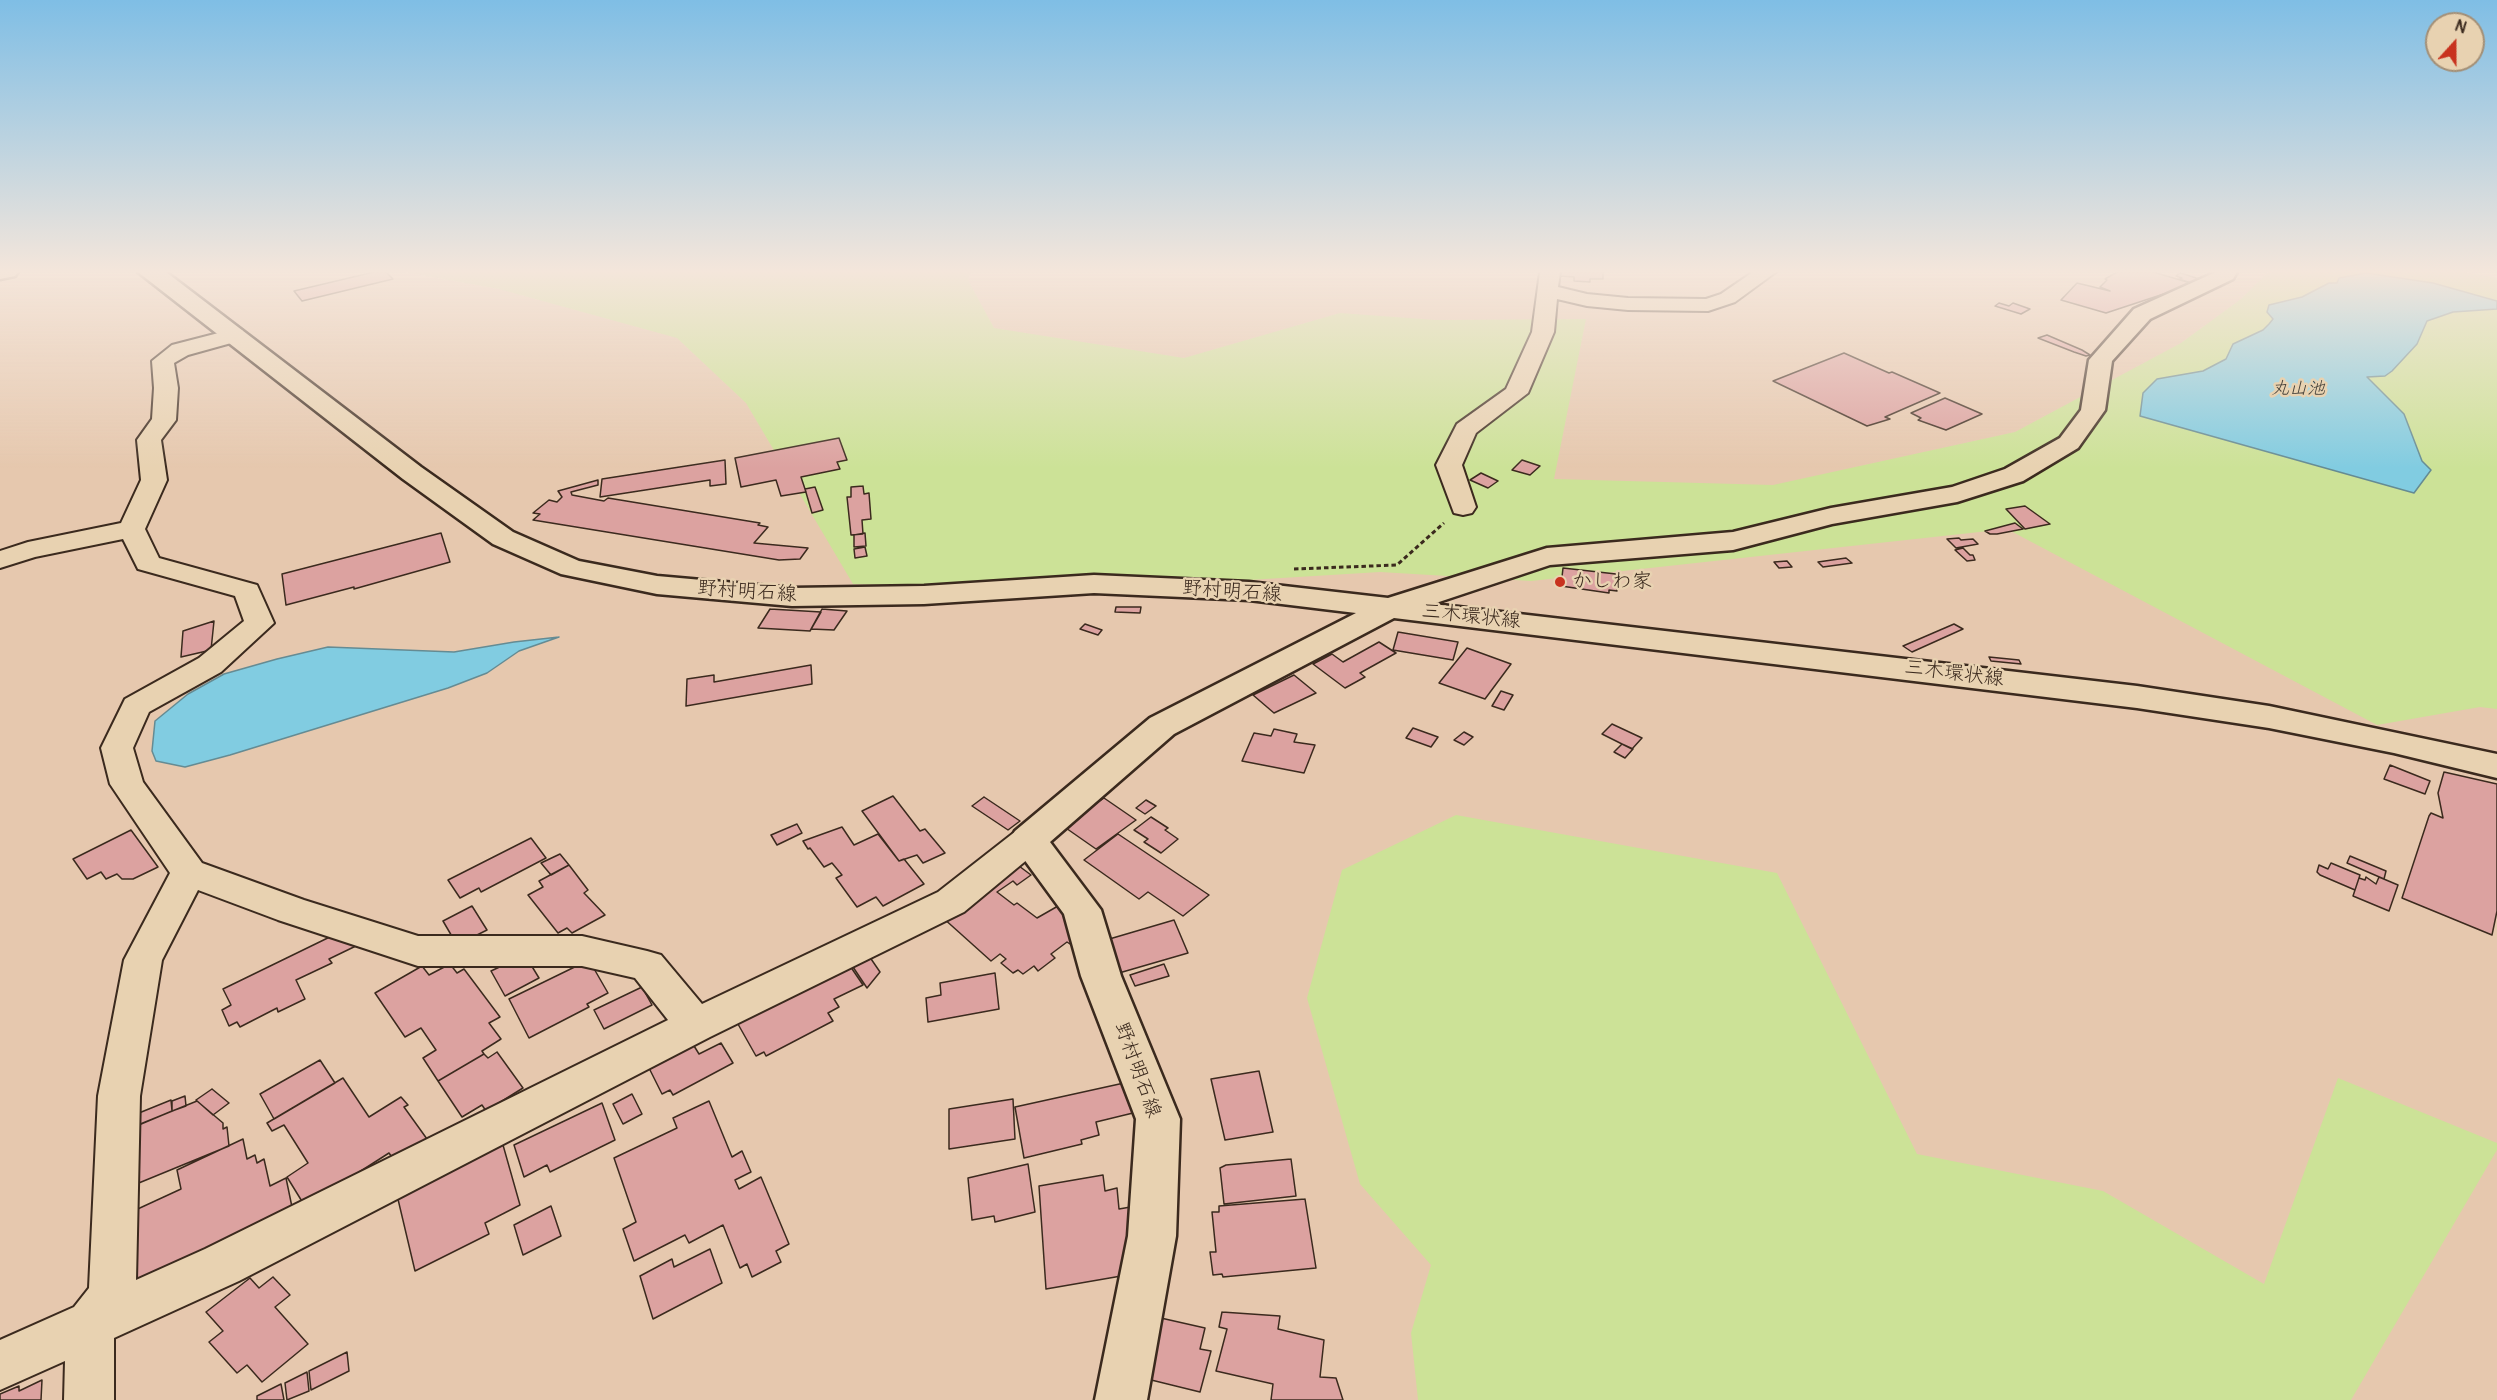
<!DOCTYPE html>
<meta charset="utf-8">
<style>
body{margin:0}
#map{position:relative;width:2497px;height:1400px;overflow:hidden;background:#e6c8ae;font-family:Pangolin,sans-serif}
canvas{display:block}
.north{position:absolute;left:2425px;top:12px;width:60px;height:60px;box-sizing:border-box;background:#e8d2b1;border:2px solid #a38f76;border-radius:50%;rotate:21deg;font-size:16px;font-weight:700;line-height:24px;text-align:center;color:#3b2a1e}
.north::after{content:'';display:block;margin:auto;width:21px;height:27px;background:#c8321e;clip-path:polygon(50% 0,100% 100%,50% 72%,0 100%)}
</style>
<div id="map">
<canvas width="2497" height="1400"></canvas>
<div class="north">N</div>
</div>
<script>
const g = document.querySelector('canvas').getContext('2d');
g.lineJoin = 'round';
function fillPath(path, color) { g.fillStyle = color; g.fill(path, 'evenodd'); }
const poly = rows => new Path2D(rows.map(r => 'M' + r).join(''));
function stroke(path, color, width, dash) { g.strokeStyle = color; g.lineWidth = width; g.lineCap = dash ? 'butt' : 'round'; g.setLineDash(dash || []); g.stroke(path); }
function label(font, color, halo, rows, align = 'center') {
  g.font = font + ' Pangolin,"Klee One",sans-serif'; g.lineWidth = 5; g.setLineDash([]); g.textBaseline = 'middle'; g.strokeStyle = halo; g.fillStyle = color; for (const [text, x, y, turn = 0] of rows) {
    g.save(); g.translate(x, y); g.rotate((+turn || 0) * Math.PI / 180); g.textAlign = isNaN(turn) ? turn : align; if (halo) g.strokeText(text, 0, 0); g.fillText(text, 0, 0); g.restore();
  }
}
fillPath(poly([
 [404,272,971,272,968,280,994,328,1184,358,1340,313,1436,320,1586,319,1554,479,1773,485,2015,432,2181,343,2241,299,2268,272,2465,272,2497,278,2497,709,2480,707,2377,725,2007,529,1531,581,1380,572,1068,591,853,584,746,403,677,338,499,289],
 [1456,815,1777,873,1917,1154,2103,1191,2264,1284,2338,1078,2497,1143,2497,1150,2351,1400,1418,1400,1411,1333,1431,1265,1360,1184,1307,998,1342,870]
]), '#cce297');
const water = poly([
 [2366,273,2433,283,2497,301,2497,309,2453,312,2427,321,2417,344,2392,371,2385,376,2367,377,2404,414,2422,461,2431,470,2414,493,2140,416,2143,393,2157,379,2203,371,2226,359,2233,344,2263,330,2269,324,2273,319,2267,312,2269,305,2302,297,2329,283,2337,283,2339,278,2366,273],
 [559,637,519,651,487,673,448,688,230,755,185,767,156,761,152,751,155,721,188,694,224,674,277,659,328,647,454,652,514,642,559,637]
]);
fillPath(water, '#81cce1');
stroke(water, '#658b93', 1.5);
const building = poly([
 [374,272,386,272,393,279,302,301,294,291,374,272],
 [1555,272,1603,272,1603,279,1590,279,1590,282,1574,281,1574,277,1560,276,1560,273,1555,272],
 [2117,272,2153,272,2194,284,2106,313,2061,300,2077,283,2110,291,2100,287,2107,280,2105,279,2117,272],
 [2180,273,2187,275,2202,280,2194,284,2179,279,2182,278,2176,276,2180,273],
 [1999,303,2009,306,2013,303,2030,309,2021,314,1995,306,1999,303],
 [2047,335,2082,350,2090,355,2086,356,2074,352,2038,338,2047,335],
 [1844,353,1889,373,1892,372,1940,393,1885,417,1890,419,1867,426,1773,381,1844,353],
 [1945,398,1982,414,1946,430,1918,420,1921,418,1911,413,1945,398],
 [839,438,847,460,837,462,840,469,801,477,806,492,781,496,776,480,741,487,735,458,839,438],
 [725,460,726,484,710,486,710,480,600,497,602,479,725,460],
 [1522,460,1540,466,1530,475,1512,470,1522,460],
 [1481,473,1498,481,1488,488,1470,480,1481,473],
 [598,480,598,485,571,492,572,495,604,501,608,498,760,523,758,525,768,527,754,543,808,548,800,559,779,560,533,520,540,514,533,513,549,500,557,502,562,497,558,491,598,480],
 [863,486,864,494,869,493,871,519,862,520,863,534,851,535,847,497,851,497,851,487,863,486],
 [815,487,823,510,812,513,805,489,815,487],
 [2025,506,2050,524,2025,529,2006,509,2025,506],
 [2015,523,2023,529,1997,534,1990,534,1985,531,2015,523],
 [441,533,450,562,354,589,354,587,286,605,282,574,441,533],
 [865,533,866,546,854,547,854,535,865,533],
 [1959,538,1961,540,1973,539,1978,544,1956,548,1947,539,1959,538],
 [865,547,867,556,855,558,854,549,865,547],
 [1963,548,1970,555,1973,555,1975,560,1967,561,1955,550,1963,548],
 [1846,558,1852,563,1823,567,1818,562,1846,558],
 [1787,561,1792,567,1779,568,1774,562,1787,561],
 [1563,568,1616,574,1617,591,1609,590,1609,593,1561,586,1563,568],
 [1116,607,1141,607,1140,613,1115,612,1116,607],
 [770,609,821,612,810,631,758,628,770,609],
 [822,609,847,611,834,630,811,629,822,609],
 [214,621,211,650,181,657,183,631,214,621],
 [1085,624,1102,630,1098,635,1080,629,1085,624],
 [1954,624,1963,629,1912,652,1903,646,1954,624],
 [1398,632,1458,642,1453,660,1393,650,1398,632],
 [1379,642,1396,653,1360,673,1365,677,1345,688,1313,664,1332,654,1343,662,1379,642],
 [1467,648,1511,664,1485,699,1439,683,1467,648],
 [1989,657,2019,660,2021,664,1991,661,1989,657],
 [811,665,812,684,686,706,687,679,714,675,714,682,811,665],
 [1294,675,1316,693,1274,713,1253,695,1294,675],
 [1501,691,1513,695,1504,710,1492,706,1501,691],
 [1612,724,1642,738,1632,749,1602,734,1612,724],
 [1413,728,1438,737,1431,747,1406,738,1413,728],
 [1274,729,1297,734,1294,742,1315,745,1304,773,1242,761,1254,733,1271,736,1274,729],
 [1464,732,1473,737,1464,745,1454,740,1464,732],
 [1622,744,1633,749,1625,758,1614,752,1622,744],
 [2390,765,2430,781,2425,794,2384,779,2390,765],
 [2444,772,2497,784,2497,911,2492,935,2402,898,2429,816,2431,813,2443,818,2438,793,2444,772],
 [893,796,920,831,925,829,945,853,923,863,917,855,899,861,862,811,893,796],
 [984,797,1020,821,1008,830,972,806,984,797],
 [1104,798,1136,820,1096,849,1063,826,1104,798],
 [1146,800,1156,806,1145,814,1136,808,1146,800],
 [1151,817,1168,828,1165,830,1178,839,1161,853,1144,842,1148,839,1134,830,1151,817],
 [797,824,802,833,777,845,771,835,797,824],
 [842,827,854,845,878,834,899,861,904,859,924,884,883,906,876,897,857,907,836,878,842,875,832,863,824,867,810,848,808,849,803,841,842,827],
 [131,830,158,867,133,879,122,879,117,874,106,879,101,872,87,879,73,859,131,830],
 [1118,834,1209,895,1183,916,1148,892,1139,899,1084,860,1118,834],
 [531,838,546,858,481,892,479,888,460,898,448,880,531,838],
 [560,854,569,865,551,875,541,863,560,854],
 [2350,856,2386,871,2384,879,2347,863,2350,856],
 [2331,863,2360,875,2355,890,2320,875,2317,872,2319,865,2328,869,2331,863],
 [569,865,588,890,584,893,605,915,572,933,567,928,558,933,528,895,543,887,539,881,569,865],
 [1019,866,1031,875,1017,885,1013,881,997,892,1014,905,1017,903,1037,918,1058,906,1077,938,1070,944,1067,942,1051,954,1055,958,1038,971,1034,966,1023,974,1018,970,1013,973,1001,963,1006,959,1000,954,991,961,942,917,1019,866],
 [2366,877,2376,884,2379,877,2398,885,2389,911,2353,896,2359,878,2365,880,2366,877],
 [472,906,487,930,457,945,443,921,472,906],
 [1174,920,1188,953,1119,973,1106,940,1174,920],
 [340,932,360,944,329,959,332,963,296,980,305,999,278,1012,277,1008,240,1027,237,1022,229,1026,222,1010,231,1005,223,989,340,932],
 [867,953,880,972,867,988,849,961,867,953],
 [525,955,539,978,505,996,491,971,525,955],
 [589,960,608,993,587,1004,589,1007,529,1038,509,999,589,960],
 [846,960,863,985,834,999,839,1007,828,1013,833,1021,766,1056,764,1052,756,1056,734,1017,846,960],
 [450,964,457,973,464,969,500,1017,489,1023,501,1039,482,1051,484,1054,438,1081,423,1058,436,1050,421,1028,405,1037,375,993,422,966,429,975,450,964],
 [1164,964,1169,976,1135,986,1130,975,1164,964],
 [995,973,999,1009,928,1022,926,998,941,995,940,983,995,973],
 [642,987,652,1005,604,1029,594,1010,642,987],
 [691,1041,699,1054,721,1043,733,1063,673,1095,670,1090,662,1094,648,1066,691,1041],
 [497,1052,523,1088,486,1111,482,1105,462,1117,438,1081,484,1054,488,1058,497,1052],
 [320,1060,335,1083,274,1119,260,1094,320,1060],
 [1259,1071,1273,1132,1225,1140,1211,1079,1259,1071],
 [343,1078,369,1117,401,1097,408,1105,404,1107,427,1139,394,1160,389,1153,328,1192,326,1189,303,1203,287,1177,308,1163,284,1125,272,1131,267,1123,343,1078],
 [1124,1083,1133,1113,1096,1122,1099,1135,1081,1140,1082,1144,1024,1158,1015,1107,1124,1083],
 [212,1089,229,1103,213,1115,196,1100,212,1089],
 [632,1094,642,1114,623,1124,613,1104,632,1094],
 [185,1096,186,1106,172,1111,172,1101,185,1096],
 [1013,1099,1015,1139,949,1149,949,1109,1013,1099],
 [171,1100,172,1111,134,1127,134,1115,171,1100],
 [197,1101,223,1123,223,1129,227,1127,229,1146,129,1187,128,1129,197,1101],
 [709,1101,732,1157,742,1151,751,1172,735,1180,739,1189,761,1177,789,1244,776,1251,781,1262,752,1277,747,1264,740,1268,723,1225,689,1243,685,1235,634,1261,623,1229,636,1222,614,1158,677,1128,673,1118,709,1101],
 [602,1103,615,1140,550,1172,547,1165,524,1177,514,1145,602,1103],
 [243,1139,247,1159,255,1155,257,1163,264,1159,270,1186,286,1178,292,1207,129,1288,129,1213,181,1189,177,1170,243,1139],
 [503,1145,520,1205,485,1223,489,1234,415,1271,397,1195,503,1145],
 [1291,1159,1296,1196,1224,1204,1220,1168,1226,1165,1291,1159],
 [1028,1164,1035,1212,995,1222,994,1216,972,1220,968,1178,1028,1164],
 [1103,1175,1105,1191,1117,1188,1119,1209,1142,1205,1127,1275,1046,1289,1039,1186,1103,1175],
 [1305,1199,1316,1268,1223,1277,1222,1274,1213,1275,1210,1252,1216,1252,1212,1212,1219,1212,1219,1206,1305,1199],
 [551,1206,561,1236,523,1255,514,1225,551,1206],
 [710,1249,722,1283,653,1319,640,1276,672,1259,674,1267,710,1249],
 [273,1277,290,1295,275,1307,308,1344,262,1382,247,1365,237,1373,209,1342,223,1331,206,1312,250,1278,259,1288,273,1277],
 [1222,1312,1280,1316,1278,1329,1324,1340,1320,1377,1336,1378,1343,1400,1271,1400,1273,1384,1216,1371,1227,1329,1219,1327,1222,1312],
 [1152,1316,1205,1328,1200,1349,1211,1351,1200,1392,1135,1376,1152,1316],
 [347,1352,349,1371,311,1390,309,1371,347,1352],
 [307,1372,309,1391,287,1400,285,1383,307,1372],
 [42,1380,41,1400,0,1400,0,1394,19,1386,19,1391,42,1380],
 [281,1384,284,1400,257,1400,257,1396,281,1384]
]);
fillPath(building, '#dca2a0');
stroke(building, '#3b2a1e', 1.5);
const street = poly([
 [1540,272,1560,272,1558,287,1587,294,1628,298,1706,299,1721,294,1753,272,1776,272,1735,302,1708,311,1628,310,1587,306,1557,299,1554,332,1528,393,1476,433,1462,465,1476,507,1472,513,1463,515,1454,513,1436,465,1457,424,1506,389,1532,332,1540,272],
 [234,329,242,330,245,335,242,340,188,355,174,363,178,388,176,420,161,440,167,480,145,529,159,558,257,585,274,623,221,672,149,712,133,748,143,782,202,863,304,900,418,936,582,936,647,951,661,955,702,1004,938,892,1016,831,1028,827,1040,831,1046,840,1040,849,964,912,710,1037,239,1281,114,1338,114,1400,64,1400,65,1361,0,1390,0,1340,74,1307,89,1288,98,1096,124,960,170,873,110,784,101,748,125,699,199,658,244,621,235,596,138,569,123,539,35,557,0,568,0,551,28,542,121,523,141,480,137,440,152,419,154,388,152,361,172,345,234,329],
 [198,890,278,920,418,966,582,966,635,978,668,1020,205,1249,136,1280,140,1096,162,960,198,890]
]);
const secondary = poly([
 [0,272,18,272,15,276,0,279,0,272],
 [138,272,166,272,421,467,513,532,579,561,657,576,792,588,924,586,1094,575,1249,582,1388,598,1547,548,1733,532,1831,508,1952,487,2005,469,2060,438,2081,410,2089,360,2134,309,2216,272,2237,272,2233,279,2150,319,2112,361,2105,410,2078,448,2023,481,1957,502,1832,524,1733,550,1550,565,1433,604,2137,686,2269,706,2497,754,2497,778,2394,753,2269,728,2137,708,1394,618,1174,734,1050,842,1101,910,1121,976,1180,1119,1176,1236,1147,1400,1095,1400,1128,1236,1136,1119,1081,976,1064,914,1010,840,1015,831,1150,718,1356,613,1249,600,1094,593,924,604,792,606,657,594,561,574,493,544,403,479,138,272]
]);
stroke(street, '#3b2a1e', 4);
stroke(secondary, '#3b2a1e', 5);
stroke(poly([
 [1294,569,1397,565,1444,523]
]), '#3b2a1e', 3, [4.5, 3]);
fillPath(street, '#e8d2b1');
fillPath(secondary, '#e8d2b1');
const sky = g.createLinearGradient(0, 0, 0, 468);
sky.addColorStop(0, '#7fbee5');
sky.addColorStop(0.58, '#f4e6db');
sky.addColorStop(1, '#f4e6db00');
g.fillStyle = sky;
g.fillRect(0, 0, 2497, 468);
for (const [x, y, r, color] of [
 [1560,582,6,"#c8321e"]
]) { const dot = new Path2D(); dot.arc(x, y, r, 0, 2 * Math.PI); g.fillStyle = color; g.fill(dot); stroke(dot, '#e8d2b1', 2); }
label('italic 18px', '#46423b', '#e8d2b1', [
 ["丸山池",2298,389]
]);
label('20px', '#3b2a1e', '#e8d2b1', [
 ["かしわ家",1572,582]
], 'left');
label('20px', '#3b2a1e', '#e8d2b1', [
 ["野村明石線",747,592,4],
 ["野村明石線",1232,592,4],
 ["三木環状線",1471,617,6],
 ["三木環状線",1954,674,7],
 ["野村明石線",1137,1070,70]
]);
</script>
